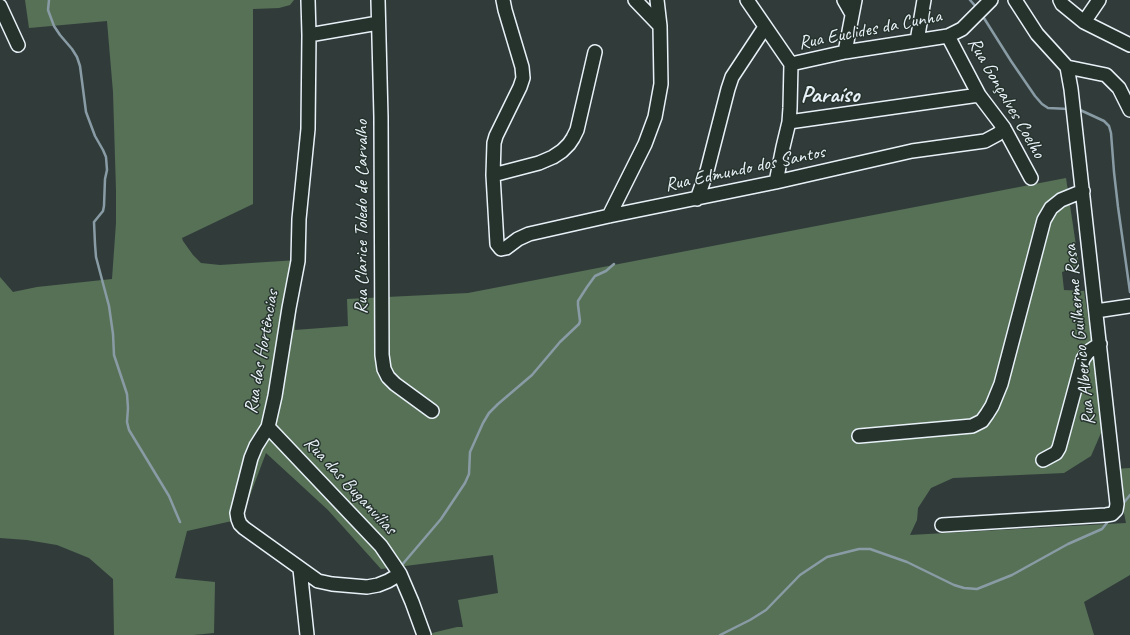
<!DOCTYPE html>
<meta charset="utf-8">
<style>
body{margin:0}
canvas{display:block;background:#313c3a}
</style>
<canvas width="1130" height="635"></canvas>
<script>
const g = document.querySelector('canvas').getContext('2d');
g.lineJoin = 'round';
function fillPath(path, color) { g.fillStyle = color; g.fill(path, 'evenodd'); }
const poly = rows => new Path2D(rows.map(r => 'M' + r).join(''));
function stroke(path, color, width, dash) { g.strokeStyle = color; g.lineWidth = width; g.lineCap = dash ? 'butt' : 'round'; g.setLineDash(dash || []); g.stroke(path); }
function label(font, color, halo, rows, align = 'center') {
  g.font = font + ' Caveat,sans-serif'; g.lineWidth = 3; g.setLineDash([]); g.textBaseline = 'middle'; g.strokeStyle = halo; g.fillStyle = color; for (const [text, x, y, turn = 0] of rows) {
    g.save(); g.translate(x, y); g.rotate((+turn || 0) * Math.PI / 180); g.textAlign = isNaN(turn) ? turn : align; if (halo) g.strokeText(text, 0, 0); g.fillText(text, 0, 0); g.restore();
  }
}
fillPath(poly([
 [25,0,294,0,290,5,279,8,253,9,253,204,182,238,183,241,193,255,201,263,220,265,298,260,295,330,348,326,347,299,468,293,1066,178,1079,266,1062,272,1064,290,1084,291,1102,409,1104,426,1091,456,1064,473,953,478,931,488,918,508,917,520,910,535,1126,523,1115,469,1130,468,1130,575,1084,602,1094,635,427,635,436,632,457,627,463,627,458,600,498,593,493,555,381,569,328,510,266,453,241,519,187,531,175,578,215,582,214,633,193,635,114,635,113,579,89,558,57,545,27,540,0,538,0,277,13,292,37,287,112,279,116,223,116,190,113,92,107,21,29,28]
]), '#577157');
stroke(poly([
 [49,0,48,10,54,26,60,35,72,49,77,57,80,66,86,112,95,136,103,150,106,157,107,170,105,179,104,206,103,211,94,222,95,244,96,257,109,306,113,334,114,355,127,394,128,408,127,422,129,430,169,496,180,522],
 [970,0,977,8],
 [982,15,1011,61,1035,96,1042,104,1048,108,1069,109],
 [1078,109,1104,121,1109,126,1111,133,1114,172,1118,207,1130,292],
 [1122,505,1130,495],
 [401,566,441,519,465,483,469,474,470,452,483,423,489,413,498,404,532,375,560,342,579,324,580,321,578,305,578,301,587,287,595,276,606,271,614,264],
 [720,635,750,620,766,610,800,575,827,557,859,549,870,549,907,562,954,585,964,588,977,589,1012,575,1068,544,1102,529,1110,519]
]), '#899ca5', 2.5);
const minor = poly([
 [308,0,309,35,308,129,299,219,298,261,289,308,275,396,268,427,256,446,251,458,237,513,238,519,240,524,244,528,318,581,332,584,367,587,378,585,388,581,400,574],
 [378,0,381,117,382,355,384,369,388,377,395,384,432,411],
 [503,0,505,10,522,67,523,78,520,87,496,136,494,143,493,175,497,244,501,249,506,248,518,239,529,234,609,216,776,182,912,151,985,141,998,134,1004,128],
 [635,0,660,26],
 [747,0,791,64],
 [844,0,852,14],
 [1060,0,1062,4,1084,22,1130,45],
 [0,6,18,45],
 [1084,22,1099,0],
 [309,35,378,23],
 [948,36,979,95,1004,128,1031,178],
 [917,41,924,0],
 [845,52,855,0],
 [791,64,845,52,948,36,962,29,991,0],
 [1067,67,1106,75,1119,88,1130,110],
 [789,122,979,95],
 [493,175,539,163,553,157,562,151,569,144,573,138,577,130,595,52],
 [776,182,783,147,789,122,790,108,791,64],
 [697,199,707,171,728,89,732,77,765,27],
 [609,216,645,144,655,117,661,84,660,26,657,0],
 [1096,311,1130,306],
 [268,427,381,546,400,574,412,602,424,635],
 [859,436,972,426,982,421,987,414,992,406,1001,384,1044,220,1051,208,1061,200,1083,191],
 [1043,460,1056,453,1059,448,1083,359,1088,352,1100,344],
 [942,525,1106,515,1112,514,1116,510,1117,504,1071,89,1067,67,1037,34,1015,0],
 [300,569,307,635]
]);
stroke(minor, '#e8f1f8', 16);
stroke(minor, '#26332d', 13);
label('19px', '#e8f1f8', '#26332d', [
 ["Rua Euclides da Cunha",870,30,-11],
 ["Rua Gonçalves Coelho",1006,98,60],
 ["Rua Edmundo dos Santos",745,169,-12],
 ["Rua Clarice Toledo de Carvalho",362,217,-90],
 ["Rua Alberico Guilherme Rosa",1080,335,-96],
 ["Rua das Hortências",262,352,-80],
 ["Rua das Buganvílias",350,486,47]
]);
label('bold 23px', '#e8f1f8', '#26332d', [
 ["Paraíso",830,96]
]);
</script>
